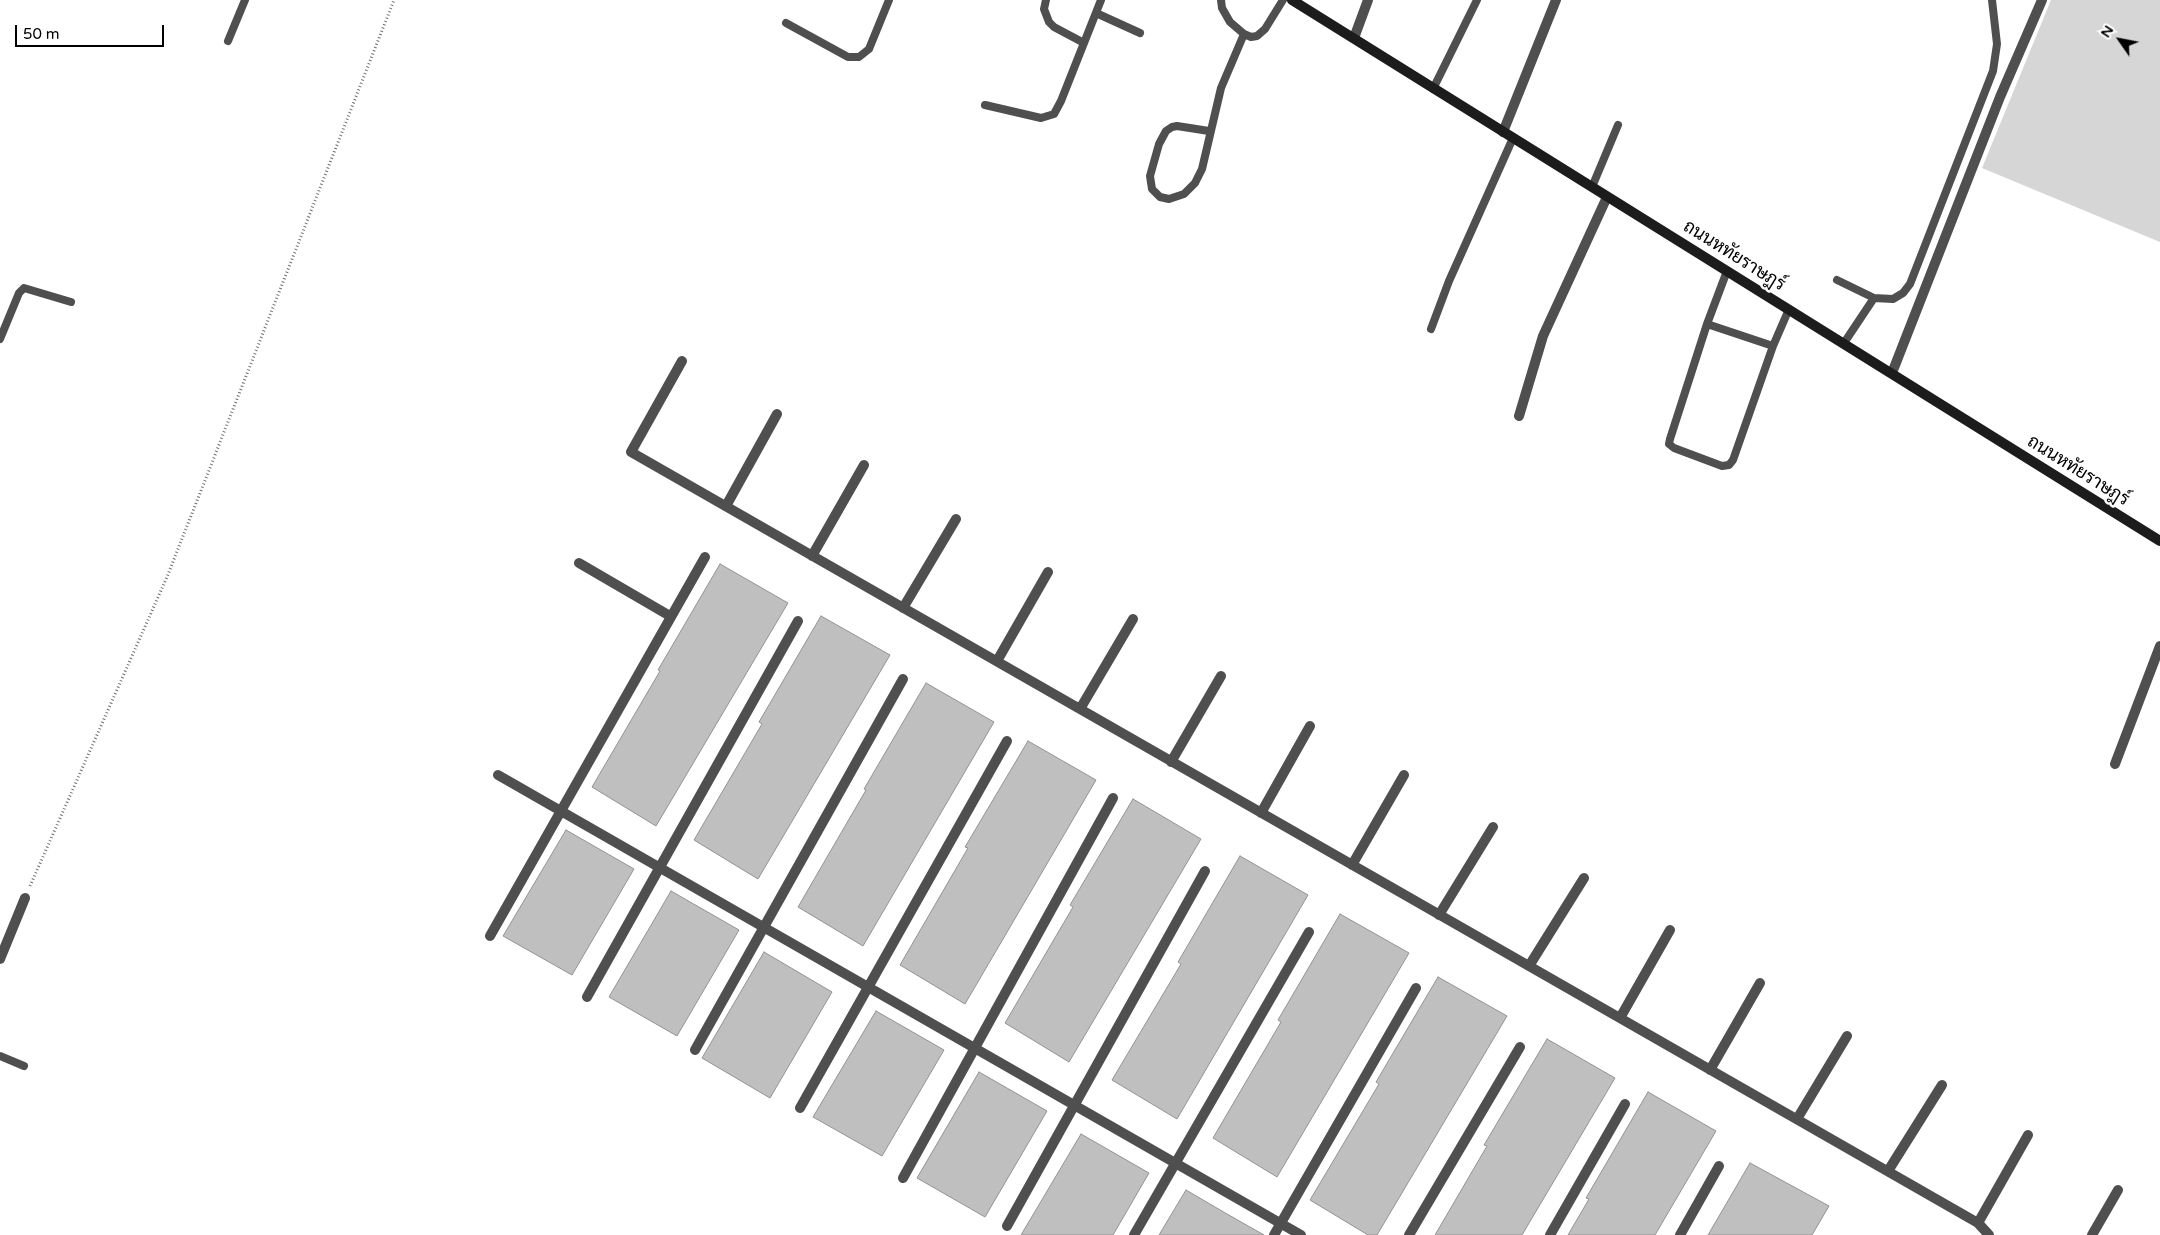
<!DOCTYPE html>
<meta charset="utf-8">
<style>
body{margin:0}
#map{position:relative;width:2160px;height:1235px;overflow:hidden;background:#fff;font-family:"Varela Round",sans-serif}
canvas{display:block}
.north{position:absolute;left:2095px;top:15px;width:50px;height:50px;-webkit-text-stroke:4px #fff;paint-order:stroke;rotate:303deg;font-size:14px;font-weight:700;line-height:20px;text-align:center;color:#000}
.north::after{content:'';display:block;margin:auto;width:18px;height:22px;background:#000;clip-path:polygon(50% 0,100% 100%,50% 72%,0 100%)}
.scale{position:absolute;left:15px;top:25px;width:149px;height:22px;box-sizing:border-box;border:2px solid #000;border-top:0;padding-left:6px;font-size:15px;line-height:18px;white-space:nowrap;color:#000;-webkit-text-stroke:4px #fff;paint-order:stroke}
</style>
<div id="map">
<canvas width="2160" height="1235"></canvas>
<div class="north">N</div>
<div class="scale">50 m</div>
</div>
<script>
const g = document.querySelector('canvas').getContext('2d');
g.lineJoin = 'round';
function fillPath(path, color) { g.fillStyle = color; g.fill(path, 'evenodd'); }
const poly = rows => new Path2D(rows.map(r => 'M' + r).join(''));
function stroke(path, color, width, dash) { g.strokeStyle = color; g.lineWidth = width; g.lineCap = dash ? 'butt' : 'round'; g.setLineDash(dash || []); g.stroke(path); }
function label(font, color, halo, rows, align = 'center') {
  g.font = font + ' "Varela Round",Sarabun,sans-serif'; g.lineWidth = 5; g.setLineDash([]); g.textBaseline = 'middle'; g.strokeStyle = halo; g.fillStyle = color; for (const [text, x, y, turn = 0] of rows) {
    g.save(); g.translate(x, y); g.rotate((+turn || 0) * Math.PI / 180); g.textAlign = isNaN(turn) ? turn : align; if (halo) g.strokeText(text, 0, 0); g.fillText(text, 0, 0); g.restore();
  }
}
fillPath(poly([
 [2051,0,2160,0,2160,242,1982,168]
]), '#d6d6d6');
const building = poly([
 [720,564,788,603,656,826,592,787,660,671,658,670,720,564],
 [821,616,890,655,758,879,694,840,762,724,759,722,821,616],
 [926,683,994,722,863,946,798,907,866,790,864,789,926,683],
 [1028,741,1096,780,965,1004,900,965,968,848,965,847,1028,741],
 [1133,799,1201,839,1069,1062,1005,1023,1073,907,1070,905,1133,799],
 [566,830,634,869,572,975,503,936,566,830],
 [1240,856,1308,895,1177,1119,1112,1080,1181,964,1178,962,1240,856],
 [671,891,739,930,677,1036,609,997,671,891],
 [1340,914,1409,953,1277,1177,1213,1138,1281,1022,1278,1020,1340,914],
 [764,952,832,992,770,1098,702,1058,764,952],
 [1438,977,1507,1016,1377,1235,1368,1235,1310,1200,1379,1084,1376,1082,1438,977],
 [876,1011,944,1050,882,1156,813,1117,876,1011],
 [1547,1039,1615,1078,1522,1235,1435,1235,1487,1146,1484,1145,1547,1039],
 [979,1072,1047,1111,985,1217,917,1178,979,1072],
 [1648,1092,1716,1131,1655,1235,1568,1235,1589,1199,1586,1198,1648,1092],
 [1081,1134,1149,1173,1113,1235,1021,1235,1081,1134],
 [1750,1163,1829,1206,1812,1235,1708,1235,1750,1163],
 [1186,1190,1227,1214,1264,1235,1159,1235,1186,1190]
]);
fillPath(building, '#bfbfbf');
stroke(building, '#939393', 1);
stroke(poly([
 [30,886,167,577,394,0]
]), '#717171', 3, [1, 2.5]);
stroke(poly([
 [1046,0,1044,9,1049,22,1054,27,1084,43],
 [1221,0,1222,8,1230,22,1244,34],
 [1096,13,1140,33],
 [786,23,848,57,859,57,869,49,889,0],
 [228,41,245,0],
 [1433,89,1477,0],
 [985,105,1041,118,1054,114,1061,101,1101,0],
 [1209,131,1177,126,1172,127,1166,131,1159,144,1150,176,1152,189,1160,197,1169,199,1184,194,1195,183,1202,169,1221,88,1244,34,1251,37,1257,36,1265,29,1283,0],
 [1592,187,1618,125],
 [1727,271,1707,324,1670,439,1669,444,1674,448,1722,466,1729,465,1733,460,1773,346,1789,309],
 [1837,280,1874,298],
 [1707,324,1773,346],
 [1431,329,1449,281,1513,138],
 [0,339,19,293,24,288,71,302],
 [1844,343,1874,298,1893,299,1903,293,1910,284,1993,71,1997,44,1992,0],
 [0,1056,24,1066]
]), '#4f4f4f', 8);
stroke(poly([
 [1354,38,1368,0],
 [1503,132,1556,0],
 [682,361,631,452,1978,1223,1989,1235],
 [1892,373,2000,97,2042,0],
 [1519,416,1543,336,1607,197],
 [726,506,777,414],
 [812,556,864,465],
 [579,563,670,616],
 [903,608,956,519],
 [997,661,1048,572],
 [1080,709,1133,619],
 [1171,762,1221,676],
 [2115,764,2160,646],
 [498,775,1301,1235],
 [1261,813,1310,726],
 [1352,865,1404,775],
 [1439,915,1493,827],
 [490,936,705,557],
 [0,959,25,898],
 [1529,966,1584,878],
 [587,997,798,621],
 [1620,1018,1670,930],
 [695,1050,903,679],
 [1710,1070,1760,983],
 [800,1108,1007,741],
 [1797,1119,1847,1036],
 [1888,1171,1942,1085],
 [903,1178,1113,798],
 [1978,1223,2028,1135],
 [1007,1226,1205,871],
 [1134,1235,1309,932],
 [1274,1235,1416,988],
 [1409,1235,1520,1047],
 [1550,1235,1625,1104],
 [1680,1235,1719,1166],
 [2092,1235,2118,1190]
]), '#4f4f4f', 10);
stroke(poly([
 [1292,0,2160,541]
]), '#1c1c1c', 10);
label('18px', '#000', '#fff', [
 ["ถนนหทัยราษฎร์",1734,256,32],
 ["ถนนหทัยราษฎร์",2078,471,32]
]);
</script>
